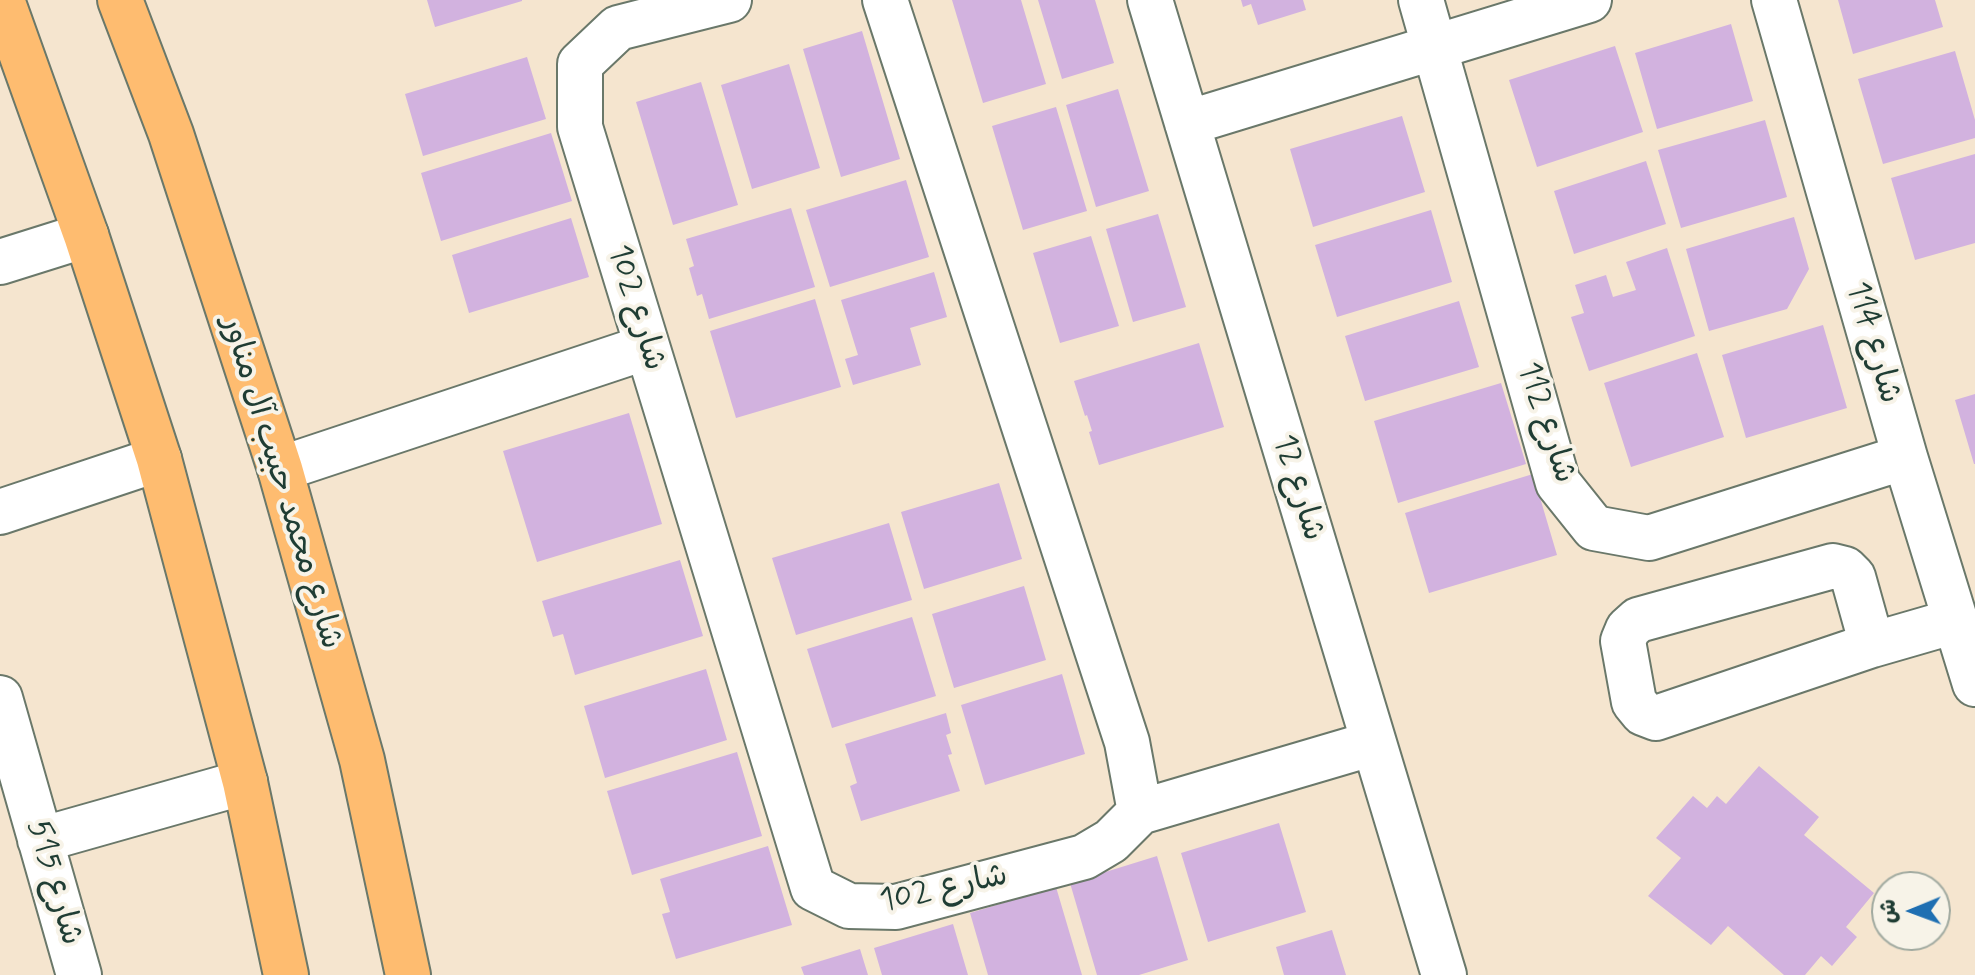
<!DOCTYPE html>
<meta charset="utf-8">
<style>
body{margin:0}
#map{position:relative;width:1975px;height:975px;overflow:hidden;background:#f5e5cf;font-family:Mynerve,"Playpen Sans Arabic",sans-serif}
canvas{display:block}
.north{position:absolute;left:1871px;top:871px;width:80px;height:80px;box-sizing:border-box;background:#f7f3e8;border:2px solid #a1aaa0;border-radius:50%;rotate:269deg;font-size:22px;font-weight:700;line-height:32px;text-align:center;color:#1f3d34}
.north::after{content:'';display:block;margin:auto;width:28px;height:36px;background:#1f6fb2;clip-path:polygon(50% 0,100% 100%,50% 72%,0 100%)}
</style>
<div id="map">
<canvas width="1975" height="975"></canvas>
<div class="north">ش</div>
</div>
<script>
const g = document.querySelector('canvas').getContext('2d');
g.lineJoin = 'round';
function fillPath(path, color) { g.fillStyle = color; g.fill(path, 'evenodd'); }
const poly = rows => new Path2D(rows.map(r => 'M' + r).join(''));
function stroke(path, color, width, dash) { g.strokeStyle = color; g.lineWidth = width; g.lineCap = dash ? 'butt' : 'round'; g.setLineDash(dash || []); g.stroke(path); }
function label(font, color, halo, rows, align = 'center') {
  g.font = font + ' Mynerve,"Playpen Sans Arabic",sans-serif'; g.lineWidth = 8; g.setLineDash([]); g.textBaseline = 'middle'; g.strokeStyle = halo; g.fillStyle = color; for (const [text, x, y, turn = 0] of rows) {
    g.save(); g.translate(x, y); g.rotate((+turn || 0) * Math.PI / 180); g.textAlign = isNaN(turn) ? turn : align; if (halo) g.strokeText(text, 0, 0); g.fillText(text, 0, 0); g.restore();
  }
}
fillPath(poly([
 [427,0,522,0,522,1,435,27],
 [952,0,1021,0,1046,84,983,103],
 [1038,0,1095,0,1114,63,1062,79],
 [1241,0,1303,0,1306,10,1258,25,1251,4,1243,7],
 [1838,0,1935,0,1943,27,1853,54],
 [1731,24,1753,101,1657,129,1635,53],
 [862,31,900,159,841,177,803,49],
 [1615,46,1643,132,1537,167,1509,80],
 [1955,51,1975,120,1975,138,1883,164,1858,79],
 [527,57,546,119,423,156,405,94],
 [789,64,820,168,752,189,721,85],
 [701,82,738,205,673,225,636,102],
 [1118,89,1149,191,1096,207,1066,105],
 [1056,107,1087,211,1023,230,992,126],
 [1402,116,1425,192,1313,227,1290,149],
 [1765,120,1787,197,1681,228,1658,150],
 [551,133,572,201,441,241,421,173],
 [1975,154,1975,243,1915,260,1891,178],
 [1646,161,1666,224,1574,254,1554,191],
 [906,180,929,257,830,287,806,210],
 [791,208,815,287,709,319,702,294,697,296,689,268,694,266,686,239],
 [1431,210,1452,282,1337,317,1315,245],
 [1158,214,1186,307,1133,322,1106,229],
 [1794,217,1809,269,1787,309,1709,331,1686,249],
 [571,218,589,277,469,313,452,255],
 [1091,236,1119,326,1060,343,1033,253],
 [1667,248,1695,336,1589,371,1571,317,1584,313,1575,285,1606,275,1613,297,1636,290,1626,262],
 [934,272,947,317,910,328,921,365,853,385,845,359,858,355,841,300],
 [815,299,841,387,736,418,710,331],
 [1459,301,1479,367,1365,401,1345,336],
 [1823,325,1847,408,1746,438,1722,355],
 [1199,343,1224,427,1099,465,1089,432,1092,431,1087,415,1085,416,1074,381],
 [1697,353,1724,437,1631,467,1604,383],
 [1501,383,1526,464,1398,503,1374,421],
 [1975,394,1975,464,1974,464,1955,400],
 [629,413,662,524,537,562,503,451],
 [1533,474,1557,555,1429,593,1405,513],
 [999,483,1022,559,924,589,901,512],
 [889,523,912,600,796,635,772,558],
 [680,560,703,636,575,675,563,634,553,637,542,601],
 [1024,586,1046,660,954,688,932,614],
 [912,617,936,696,832,728,807,649],
 [706,669,727,740,605,778,584,706],
 [1062,674,1085,754,985,785,961,705],
 [946,713,951,733,946,735,952,754,948,755,960,791,861,821,850,786,857,783,845,744],
 [737,752,762,836,632,875,607,791],
 [1759,766,1819,817,1804,835,1874,893,1846,927,1857,937,1832,966,1821,956,1805,975,1784,975,1728,926,1711,945,1648,896,1681,858,1656,838,1693,796,1707,808,1717,796,1726,804],
 [1279,823,1306,912,1208,942,1181,853],
 [768,846,792,925,676,959,662,914,670,912,660,879],
 [1157,856,1188,960,1139,975,1097,975,1070,883],
 [1056,887,1082,975,988,975,970,913],
 [953,924,968,975,882,975,874,948],
 [1332,930,1346,975,1284,975,1276,947],
 [860,949,868,975,804,975,801,967]
]), '#d2b2df');
const minor = poly([
 [729,0,618,28,580,64,580,127,813,888,849,906,896,907,1084,857,1111,841,1140,812,1127,742,885,0],
 [1150,0,1444,975],
 [1421,0,1558,483,1594,528,1649,538,1905,457],
 [1774,0,1905,457,1975,684],
 [1187,123,1589,0],
 [0,262,86,235],
 [280,469,647,347],
 [0,512,159,459],
 [1872,645,1853,577,1845,569,1833,566,1638,620,1628,629,1623,641,1634,702,1643,713,1656,718,1872,645,1955,621],
 [0,698,79,975],
 [1140,812,1374,743],
 [40,840,245,782]
]);
const major = poly([
 [2,0,86,235,159,459,245,782,286,975],
 [120,0,171,134,280,469,362,760,408,975]
]);
stroke(minor, '#6a786a', 48);
stroke(major, '#6a786a', 48);
stroke(minor, '#fff', 44);
stroke(major, '#febc70', 44);
label('32px', '#1f3d34', '#f7f3e8', [
 ["شارع 102",635,308,73],
 ["شارع 114",1872,343,74],
 ["شارع 112",1545,423,72],
 ["شارع محمد حبيب آل مناور",280,483,73],
 ["شارع 12",1297,488,73],
 ["شارع 515",53,883,74],
 ["شارع 102",944,890,-12]
]);
</script>
